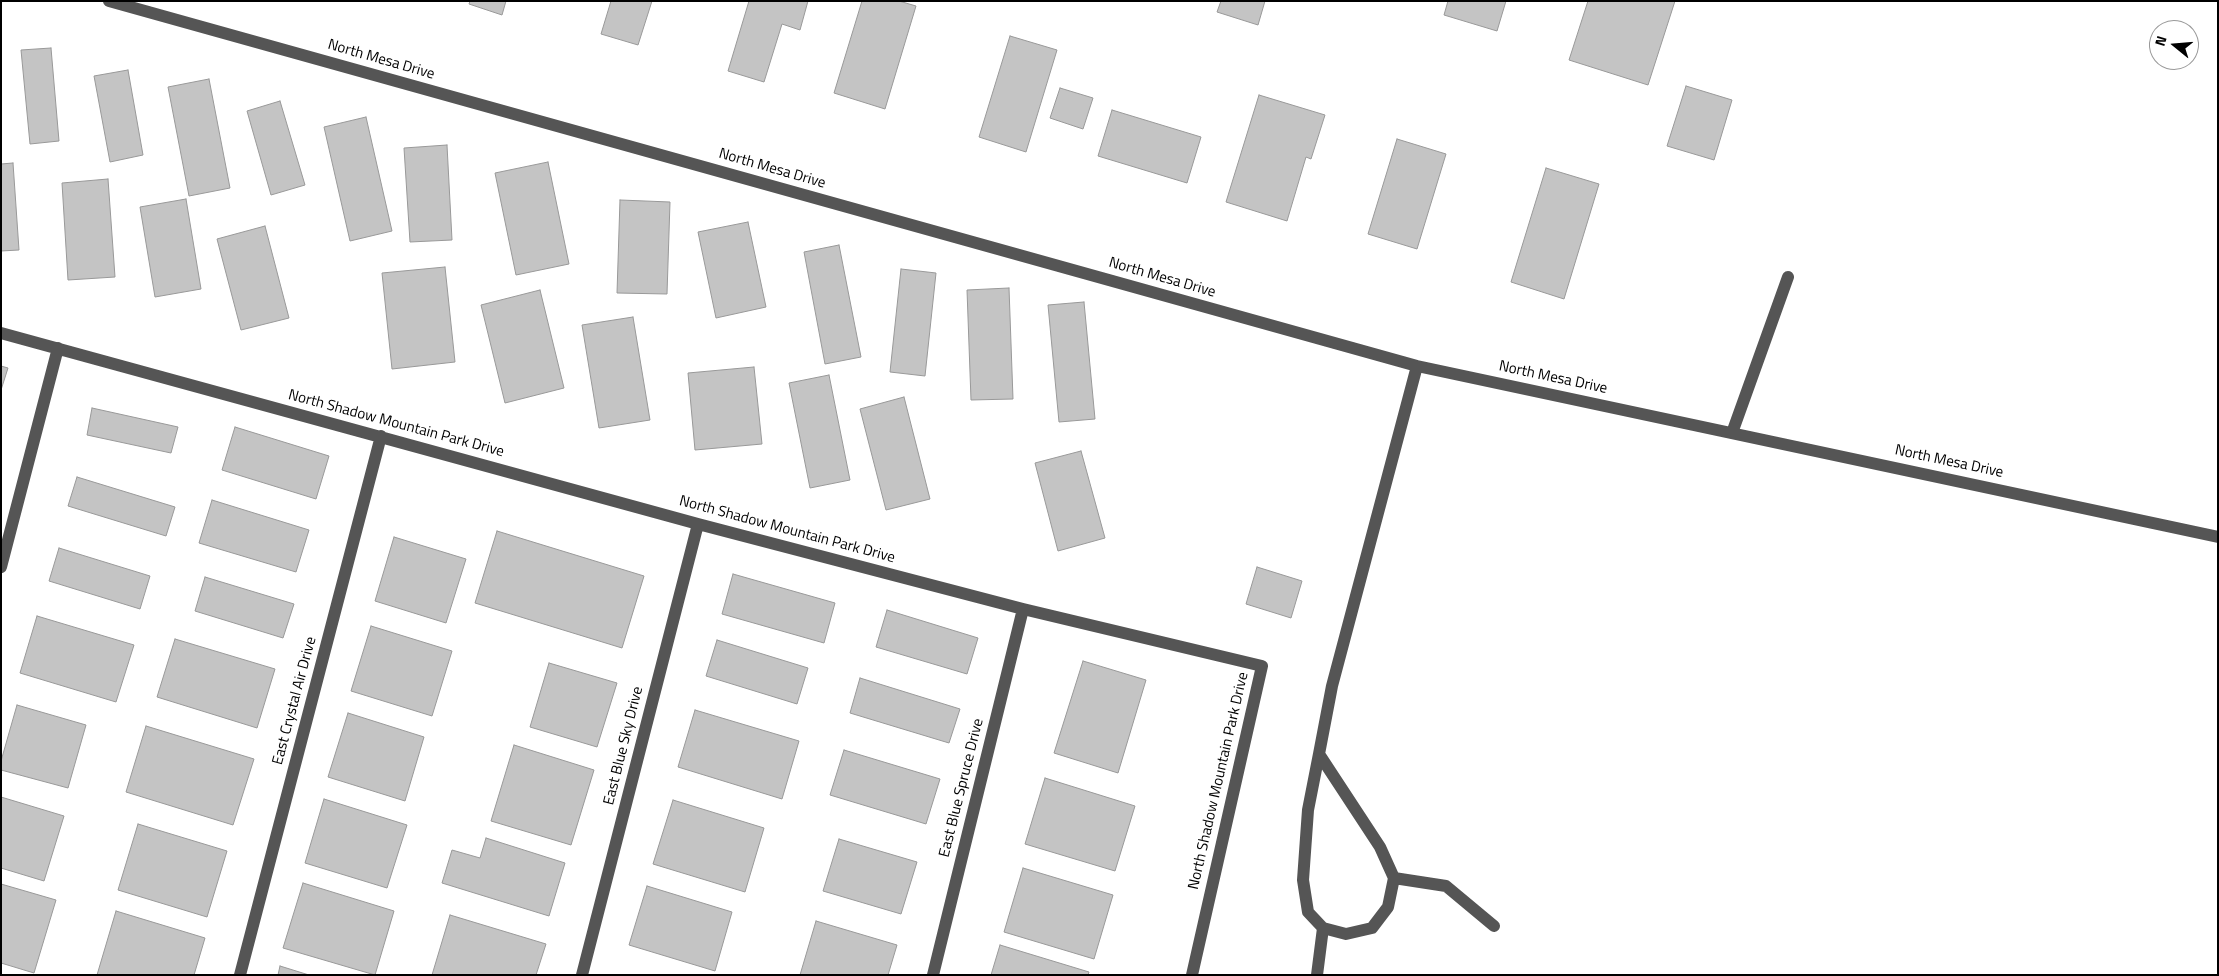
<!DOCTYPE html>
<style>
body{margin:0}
#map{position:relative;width:2219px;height:976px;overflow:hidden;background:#fff;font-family:"Titillium Web",sans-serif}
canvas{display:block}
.frame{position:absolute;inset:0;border:2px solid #000;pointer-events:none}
.north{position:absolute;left:2149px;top:20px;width:50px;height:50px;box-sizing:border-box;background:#fff;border:1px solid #999;border-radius:50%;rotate:287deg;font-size:14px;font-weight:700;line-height:20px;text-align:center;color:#000}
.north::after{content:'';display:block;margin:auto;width:18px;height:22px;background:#000;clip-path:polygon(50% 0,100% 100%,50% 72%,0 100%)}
</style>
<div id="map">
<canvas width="2219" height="976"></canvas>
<div class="frame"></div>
<div class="north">N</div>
</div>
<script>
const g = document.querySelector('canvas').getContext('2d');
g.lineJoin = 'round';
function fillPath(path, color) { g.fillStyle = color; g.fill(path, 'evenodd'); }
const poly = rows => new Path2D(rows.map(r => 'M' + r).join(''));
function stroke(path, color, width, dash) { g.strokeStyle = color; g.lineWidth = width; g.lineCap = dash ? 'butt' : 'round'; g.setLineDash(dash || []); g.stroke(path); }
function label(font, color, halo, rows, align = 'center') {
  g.font = font + ' "Titillium Web",sans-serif'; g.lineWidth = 5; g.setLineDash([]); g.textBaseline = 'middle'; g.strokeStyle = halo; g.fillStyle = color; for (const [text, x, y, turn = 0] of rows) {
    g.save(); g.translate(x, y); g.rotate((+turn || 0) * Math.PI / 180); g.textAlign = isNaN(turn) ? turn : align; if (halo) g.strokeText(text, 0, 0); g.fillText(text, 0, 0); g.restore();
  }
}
const building = poly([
 [470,1,506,1,502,15,469,4,470,1],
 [611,1,652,1,638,45,601,34,611,1],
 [749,1,808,1,800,30,782,24,764,82,728,71,749,1],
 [862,1,899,1,916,6,885,109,834,93,862,1],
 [1221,1,1265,1,1258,25,1217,12,1221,1],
 [1448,1,1506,1,1497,31,1444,15,1448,1],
 [1588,1,1675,1,1648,85,1569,60,1588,1],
 [1010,36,1057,50,1026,152,979,137,1010,36],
 [51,48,59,141,30,144,21,50,51,48],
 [128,70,143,155,110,162,94,76,128,70],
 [209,79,230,188,189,196,168,87,209,79],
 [1686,86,1732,100,1714,160,1667,146,1686,86],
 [1060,88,1093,98,1083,129,1050,118,1060,88],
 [1259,95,1325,115,1311,159,1306,157,1287,221,1226,202,1259,95],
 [280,101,305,185,271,195,247,111,280,101],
 [1112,110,1201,137,1187,183,1098,156,1112,110],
 [366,117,392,231,350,241,324,127,366,117],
 [1397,139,1446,154,1417,249,1368,234,1397,139],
 [447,145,452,240,410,242,404,148,447,145],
 [548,162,569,264,516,275,495,173,548,162],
 [13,163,19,250,1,251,1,164,13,163],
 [1546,168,1599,184,1564,299,1511,282,1546,168],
 [108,179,115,277,68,280,62,183,108,179],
 [186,199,201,289,155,297,140,207,186,199],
 [620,200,670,202,667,294,617,293,620,200],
 [748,222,766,307,716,318,698,232,748,222],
 [265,226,289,318,241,330,217,239,265,226],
 [839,245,861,357,825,364,804,252,839,245],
 [445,267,455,362,392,369,382,273,445,267],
 [901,269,936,273,925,376,890,372,901,269],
 [1009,288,1013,399,971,400,967,290,1009,288],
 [540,290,564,388,505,403,481,305,540,290],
 [1084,302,1095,419,1059,422,1048,305,1084,302],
 [633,317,650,420,599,428,582,325,633,317],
 [1,366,8,368,1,390,1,366],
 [754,367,762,444,695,450,688,373,754,367],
 [829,375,850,480,810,488,789,383,829,375],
 [904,397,930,499,886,510,860,409,904,397],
 [92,408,178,427,171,453,87,435,92,408],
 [235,427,329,456,316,499,222,470,235,427],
 [1081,451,1105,538,1058,551,1035,463,1081,451],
 [77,477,175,507,166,536,68,506,77,477],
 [212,500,309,530,296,572,199,543,212,500],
 [497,531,644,576,622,648,475,603,497,531],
 [394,537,466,559,446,623,375,601,394,537],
 [59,548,150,576,140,609,49,581,59,548],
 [1257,567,1302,581,1291,618,1246,604,1257,567],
 [733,574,835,603,824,643,722,614,733,574],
 [205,577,294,604,283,638,195,611,205,577],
 [887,610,978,638,967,674,876,647,887,610],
 [37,616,134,645,116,702,20,673,37,616],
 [371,626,452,651,432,716,351,691,371,626],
 [175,639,275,669,257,728,157,697,175,639],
 [717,640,808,668,797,704,706,676,717,640],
 [1083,661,1146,680,1118,773,1054,753,1083,661],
 [549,663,617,683,597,747,530,727,549,663],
 [860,678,960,709,949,743,850,713,860,678],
 [17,705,86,725,68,788,1,770,1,761,17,705],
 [695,710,799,741,782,799,678,767,695,710],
 [348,713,424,737,405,801,328,777,348,713],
 [146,726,254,759,233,825,126,792,146,726],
 [514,745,594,770,571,845,491,821,514,745],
 [844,750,940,779,926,824,830,795,844,750],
 [1045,778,1135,806,1115,871,1025,844,1045,778],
 [1,797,64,816,44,881,1,868,1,797],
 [324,799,407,825,387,888,305,863,324,799],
 [673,800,764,828,745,892,653,864,673,800],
 [138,824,227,851,207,917,118,890,138,824],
 [486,838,565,863,549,916,442,883,452,850,480,858,486,838],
 [839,839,917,862,901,914,823,891,839,839],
 [1023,868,1113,895,1094,959,1004,932,1023,868],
 [303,883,394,911,375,975,283,948,303,883],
 [1,884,56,900,34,973,1,963,1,884],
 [647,886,732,912,715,971,629,945,647,886],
 [116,911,205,938,194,975,97,975,116,911],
 [450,915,546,944,536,975,432,975,450,915],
 [816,921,897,945,888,975,800,975,816,921],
 [1000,945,1089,972,1088,975,991,975,1000,945],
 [280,966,309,975,278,975,280,966]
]);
fillPath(building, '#c4c4c4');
stroke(building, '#999', 1);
stroke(poly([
 [109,1,1417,366,2218,537],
 [1,333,698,524,1023,609,1262,666,1192,975],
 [1732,433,1788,277],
 [1,567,58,348],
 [1319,754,1380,847,1394,878,1388,907,1372,928,1346,934,1323,928,1308,912,1303,880,1308,810,1319,754,1332,686,1417,366],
 [1394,878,1446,886,1494,926],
 [240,975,381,436],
 [582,975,698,524],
 [933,975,1023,609],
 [1317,975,1323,928]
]), '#555', 12);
label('15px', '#000', '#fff', [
 ["North Mesa Drive",381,60,16],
 ["North Mesa Drive",772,169,16],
 ["North Mesa Drive",1162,278,16],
 ["North Mesa Drive",1553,378,12],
 ["North Shadow Mountain Park Drive",396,424,15],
 ["North Mesa Drive",1949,462,12],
 ["North Shadow Mountain Park Drive",787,530,15],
 ["East Crystal Air Drive",295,701,-75],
 ["East Blue Sky Drive",624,746,-76],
 ["North Shadow Mountain Park Drive",1219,781,-77],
 ["East Blue Spruce Drive",962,788,-76]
]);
</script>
